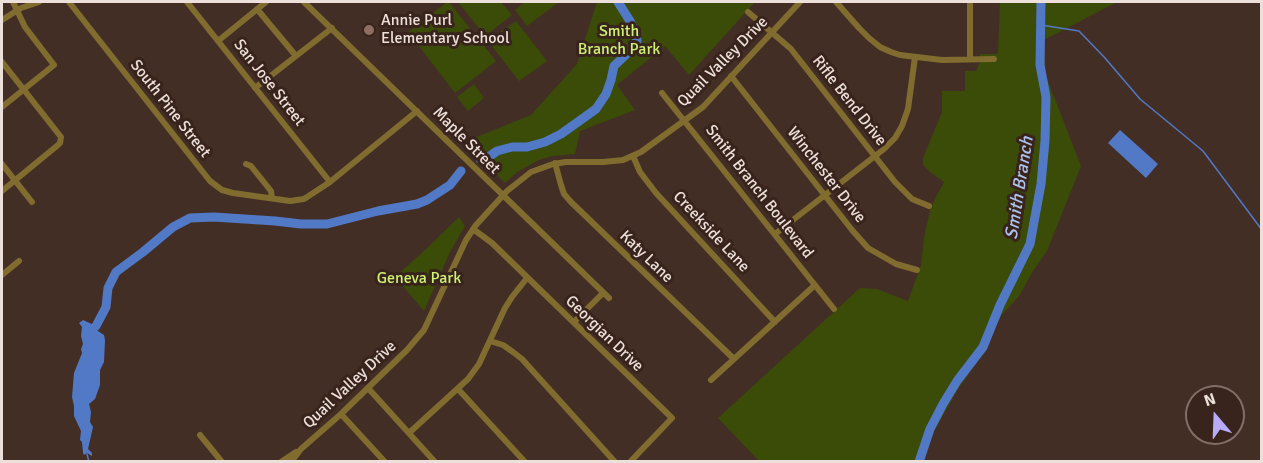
<!DOCTYPE html>
<style>
body{margin:0}
#map{position:relative;width:1263px;height:463px;overflow:hidden;background:#432e26;font-family:Signika,sans-serif}
canvas{display:block}
.frame{position:absolute;inset:0;border:3px solid #eddfd9;pointer-events:none}
.north{position:absolute;left:1185px;top:385px;width:60px;height:60px;box-sizing:border-box;background:#38241c;border:2px solid #806f68;border-radius:50%;rotate:341deg;font-size:16px;font-weight:700;line-height:24px;text-align:center;color:#eddfd9}
.north::after{content:'';display:block;margin:auto;width:21px;height:27px;background:#b8abf7;clip-path:polygon(50% 0,100% 100%,50% 72%,0 100%)}
</style>
<div id="map">
<canvas width="1263" height="463"></canvas>
<div class="frame"></div>
<div class="north">N</div>
</div>
<script>
const g = document.querySelector('canvas').getContext('2d');
g.lineJoin = 'round';
function fillPath(path, color) { g.fillStyle = color; g.fill(path, 'evenodd'); }
const poly = rows => new Path2D(rows.map(r => 'M' + r).join(''));
function stroke(path, color, width, dash) { g.strokeStyle = color; g.lineWidth = width; g.lineCap = dash ? 'butt' : 'round'; g.setLineDash(dash || []); g.stroke(path); }
function label(font, color, halo, rows, align = 'center') {
  g.font = font + ' Signika,sans-serif'; g.lineWidth = 6; g.setLineDash([]); g.textBaseline = 'middle'; g.strokeStyle = halo; g.fillStyle = color; for (const [text, x, y, turn = 0] of rows) {
    g.save(); g.translate(x, y); g.rotate((+turn || 0) * Math.PI / 180); g.textAlign = isNaN(turn) ? turn : align; if (halo) g.strokeText(text, 0, 0); g.fillText(text, 0, 0); g.restore();
  }
}
fillPath(poly([
 [447,2,449,2,496,61,455,93,408,32],
 [458,2,501,2,512,15,485,36],
 [525,2,559,2,527,26,515,10],
 [597,2,755,2,689,75,665,46,617,85,635,110,580,131,575,154,552,156,539,160,517,172,505,183,464,142,531,115,577,64],
 [1000,2,1117,2,1044,40,1046,76,1081,166,1047,251,1033,271,1019,296,1001,316,982,355,958,389,933,433,923,461,759,461,718,418,860,288,877,289,908,301,921,265,924,238,930,210,935,199,944,182,931,173,923,165,923,158,942,112,942,91,965,91,965,71,976,71,980,62,980,54,998,54],
 [516,21,547,61,519,81,488,41],
 [474,84,484,98,468,111,457,97],
 [459,217,465,226,450,252,424,311,395,277,425,250]
]), '#3b4b08');
fillPath(poly([
 [1120,130,1158,164,1146,178,1108,143],
 [83,320,96,326,98,331,104,335,105,340,104,362,100,370,100,385,95,399,89,404,91,412,90,422,93,427,88,449,92,453,92,456,87,453,84,455,83,453,82,442,80,440,81,431,74,416,74,406,72,397,74,373,82,353,81,349,83,344,81,336,82,327,79,323]
]), '#5279c6');
stroke(poly([
 [1041,25,1079,31,1105,58,1140,99,1203,151,1262,230],
 [87,454,89,462]
]), '#5279c6', 1.5);
stroke(poly([
 [480,159,490,156,497,151,512,147,527,147,545,142,561,134,596,109,606,94,611,80,614,66,633,48,637,41,636,34,630,21,618,2],
 [96,326,106,307,108,288,116,272,143,252,173,227,190,218,214,217,275,221,301,224,327,224,378,211,417,204,427,200,450,185,461,171],
 [919,462,930,429,943,404,957,381,983,347,1000,305,1030,244,1041,184,1045,141,1046,97,1040,65,1041,2]
]), '#5279c6', 9);
stroke(poly([
 [69,2,210,181,222,190,233,193,290,201,304,199,330,182,417,111],
 [187,2,330,182],
 [304,2,609,298],
 [836,2,859,28,869,38,880,47,891,52,900,55,942,60,994,59],
 [970,2,970,59],
 [257,9,296,56],
 [748,12,791,49,895,182,912,199,929,206],
 [2,20,21,8,39,2],
 [218,41,266,2],
 [2,62,61,137,60,143,58,145,2,191],
 [731,76,852,230,868,248,896,264,917,270],
 [255,88,332,28],
 [662,93,834,309],
 [2,107,54,65,25,27,13,2],
 [633,156,640,172,656,193,775,322],
 [555,163,561,185,564,194,571,202,734,359],
 [2,164,32,202],
 [246,164,251,166,271,191,272,198],
 [473,229,492,243,672,418,630,462],
 [775,234,884,149,895,138,902,126,908,109,915,57],
 [2,275,19,261],
 [574,322,603,293],
 [490,341,503,345,513,352,522,359,615,462],
 [711,380,815,285],
 [368,388,435,462],
 [458,389,525,462],
 [341,414,385,462],
 [409,433,468,379,479,364,505,308,512,297,527,278],
 [200,435,222,462],
 [281,462,296,452],
 [291,462,301,449,341,414,407,350,424,330,466,240,476,225,507,191,531,172,553,164,566,162,603,162,623,160,641,152,703,107,800,2]
]), '#806c2e', 6);
for (const [x, y, r, color] of [
 [369,30,6,"#8d6e63"]
]) { const dot = new Path2D(); dot.arc(x, y, r, 0, 2 * Math.PI); g.fillStyle = color; g.fill(dot); stroke(dot, '#38241c', 2); }
label('16px', '#eddfd9', '#38241c', [
 ["Annie Purl",381,21],
 ["Elementary School",381,39]
], 'left');
label('16px', '#cdf175', '#38241c', [
 ["Smith",619,32],
 ["Branch Park",619,50],
 ["Geneva Park",419,279]
]);
label('16px', '#eddfd9', '#38241c', [
 ["Quail Valley Drive",723,62,-45],
 ["San Jose Street",269,83,52],
 ["Rifle Bend Drive",849,101,52],
 ["South Pine Street",170,109,52],
 ["Maple Street",466,141,45],
 ["Winchester Drive",826,175,52],
 ["Smith Branch Boulevard",759,192,52],
 ["Creekside Lane",711,232,47],
 ["Katy Lane",646,257,44],
 ["Georgian Drive",604,334,44],
 ["Quail Valley Drive",350,385,-43]
]);
label('italic 18px', '#aec3ec', '#38241c', [
 ["Smith Branch",1020,188,-81]
]);
</script>
